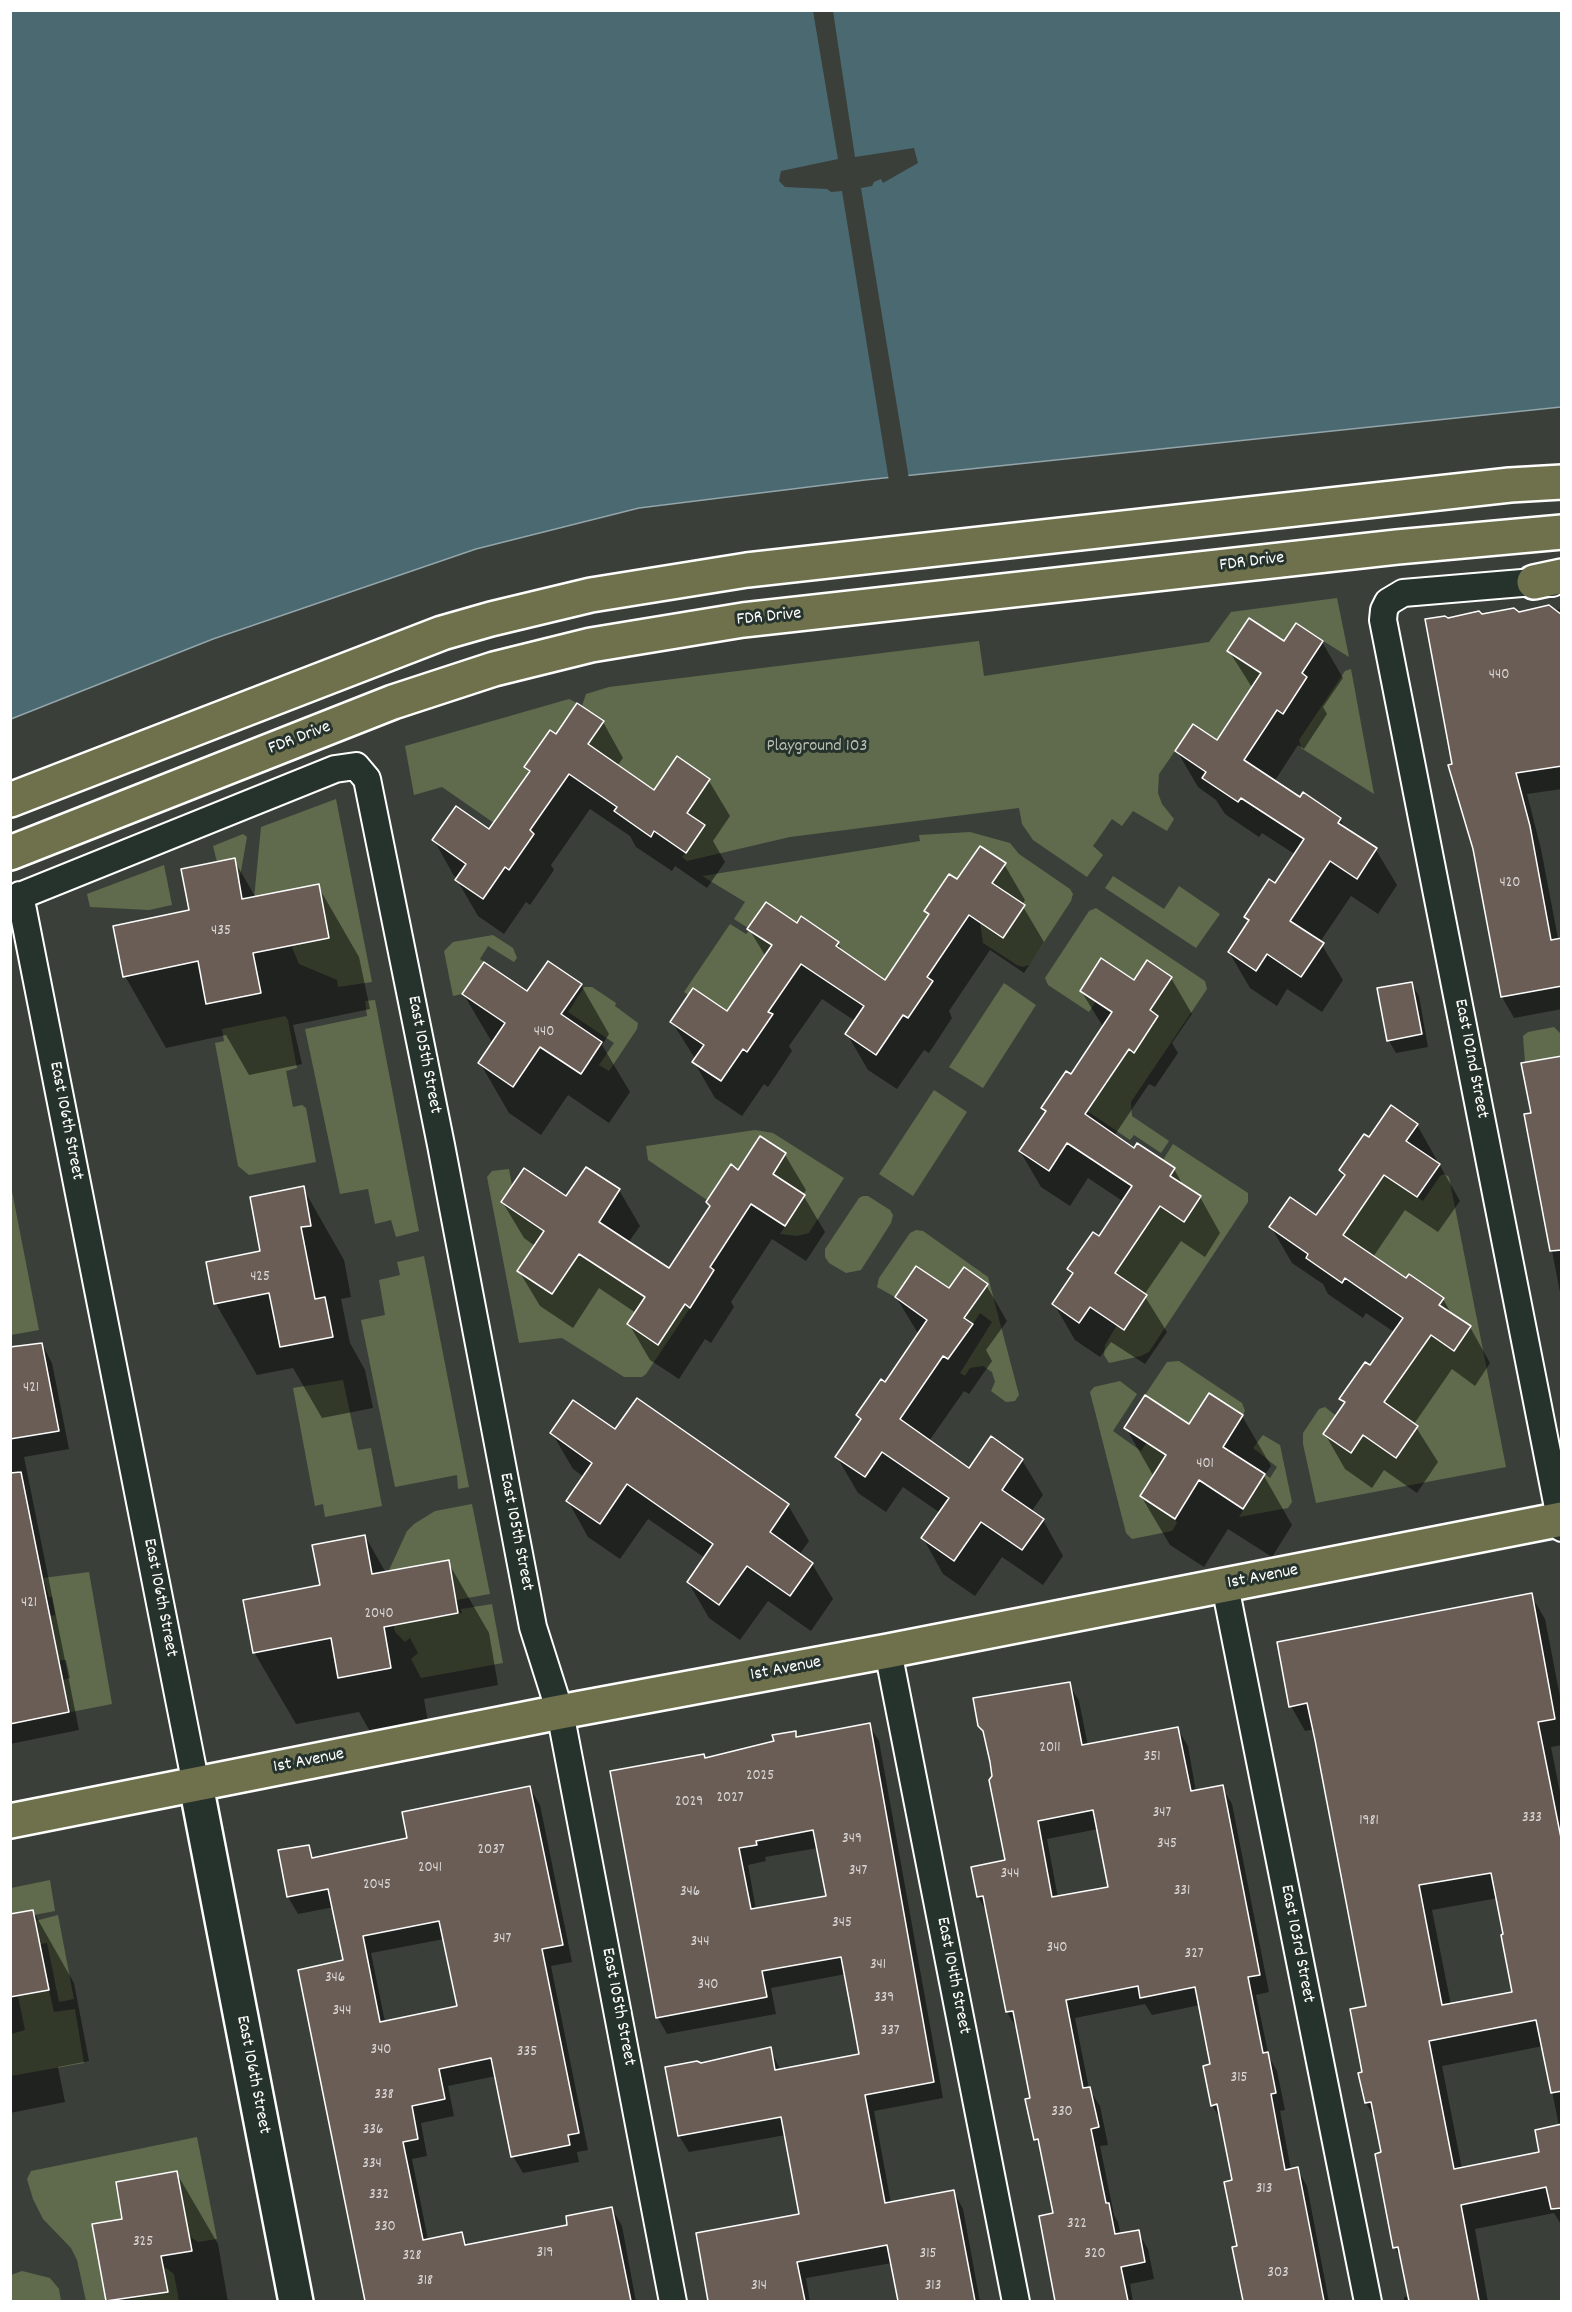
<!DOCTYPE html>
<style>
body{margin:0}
#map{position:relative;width:1572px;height:2312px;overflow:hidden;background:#3a4039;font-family:Dekko,sans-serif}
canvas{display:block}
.frame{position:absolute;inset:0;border:12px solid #fff;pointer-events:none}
</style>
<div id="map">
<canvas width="1572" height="2312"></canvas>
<div class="frame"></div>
</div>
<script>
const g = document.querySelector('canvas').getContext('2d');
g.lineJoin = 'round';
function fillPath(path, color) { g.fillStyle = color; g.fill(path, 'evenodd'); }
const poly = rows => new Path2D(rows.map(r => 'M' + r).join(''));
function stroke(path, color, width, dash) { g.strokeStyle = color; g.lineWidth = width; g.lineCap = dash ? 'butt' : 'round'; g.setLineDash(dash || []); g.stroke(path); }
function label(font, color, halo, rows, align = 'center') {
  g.font = font + ' Dekko,sans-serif'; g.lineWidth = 6; g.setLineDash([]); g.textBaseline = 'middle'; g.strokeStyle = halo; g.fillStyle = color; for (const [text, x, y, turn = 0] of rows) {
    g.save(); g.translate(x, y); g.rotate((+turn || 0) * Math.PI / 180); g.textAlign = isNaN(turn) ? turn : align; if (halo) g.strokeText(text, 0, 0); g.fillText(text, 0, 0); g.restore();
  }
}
fillPath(poly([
 [1337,598,1349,657,1296,624,1284,641,1249,618,1227,651,1261,673,1217,740,1193,725,1159,774,1158,793,1162,804,1174,819,1167,831,1133,811,1122,826,1112,819,1093,846,1103,855,1087,877,1033,840,1022,824,1019,808,790,837,687,861,682,857,705,825,687,813,710,779,677,757,654,790,588,744,604,721,582,706,586,694,609,687,979,641,984,676,1209,642,1231,612],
 [1351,669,1374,794,1301,748,1299,740,1345,671],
 [569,699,577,703,556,734,550,730,524,767,530,771,494,823,442,787,414,795,405,746],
 [336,799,372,982,338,987,337,980,299,964,291,945,329,937,318,884,254,899,261,827],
 [970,832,1010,843,1019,854,1070,889,1073,894,1071,901,1029,965,1023,967,1017,965,983,943,980,923,1003,938,992,883,1005,863,980,846,957,879,949,874,924,911,929,914,885,980,836,946,839,942,802,916,797,923,766,902,748,928,734,919,745,902,702,876,920,841,919,835],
 [243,834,247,837,239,882,235,859,217,862,213,846],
 [164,865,172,905,149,910,90,907,87,894],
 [1113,876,1164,909,1179,886,1220,914,1196,948,1105,888],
 [1096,908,1205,981,1207,989,1131,1102,1132,1116,1169,1141,1161,1153,1134,1135,1130,1140,1087,1111,1129,1049,1134,1052,1158,1016,1150,1010,1172,977,1147,960,1134,980,1101,958,1080,991,1096,1001,1089,1012,1048,985,1045,978,1089,911],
 [730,924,746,934,750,930,772,945,727,1011,693,988,688,995,684,992],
 [493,935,513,948,517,958,514,962,488,946,480,959,484,962,462,994,453,996,444,951,453,942],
 [1004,983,1036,1005,983,1088,949,1067],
 [584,987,592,987,616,1003,615,1006,638,1023,637,1029,609,1071,599,1065,614,1043,568,1012],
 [375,1000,419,1231,396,1237,391,1220,375,1224,368,1189,340,1194,305,1029,367,1016,365,1001],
 [285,1016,288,1020,297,1068,286,1071,293,1107,302,1105,306,1108,316,1162,249,1175,238,1166,215,1043,224,1041,222,1029],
 [1554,1027,1561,1034,1561,1056,1525,1062,1523,1036,1528,1032],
 [934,1090,967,1112,913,1196,879,1174],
 [755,1130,773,1133,844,1178,809,1233,797,1236,780,1234,805,1195,773,1174,786,1153,760,1136,738,1170,730,1165,707,1200,648,1160,646,1146],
 [1173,1144,1248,1193,1248,1202,1149,1352,1141,1356,1109,1363,1104,1355,1105,1345,1117,1325,1124,1329,1147,1295,1115,1273,1160,1206,1184,1222,1201,1197,1170,1176,1175,1168,1163,1160],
 [509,1169,512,1186,501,1203,544,1231,518,1270,579,1254,645,1297,627,1324,685,1304,690,1308,646,1374,642,1377,624,1377,562,1338,519,1343,487,1177,492,1171],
 [1444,1174,1449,1177,1506,1467,1316,1503,1303,1444,1303,1433,1319,1409,1325,1407,1335,1415,1323,1434,1351,1453,1363,1435,1396,1458,1418,1426,1384,1402,1431,1335,1470,1326,1439,1305,1444,1298,1409,1274,1406,1278,1343,1235,1384,1175,1423,1201,1440,1176],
 [11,1186,39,1330,11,1335,10,1335],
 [863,1196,868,1196,890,1210,893,1215,891,1223,861,1270,846,1273,829,1263,825,1257,825,1249,859,1198],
 [916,1230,923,1231,988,1277,1019,1395,1015,1401,1006,1402,991,1391,995,1382,992,1372,983,1366,970,1368,965,1376,960,1373,992,1322,980,1313,973,1324,964,1318,987,1283,964,1267,949,1288,916,1266,895,1297,877,1287,879,1278,910,1233],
 [424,1256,469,1487,458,1489,457,1475,395,1487,361,1320,385,1315,379,1280,400,1275,397,1262],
 [1179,1361,1242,1403,1245,1411,1243,1415,1209,1393,1189,1424,1145,1395,1167,1362],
 [343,1380,358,1450,371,1448,382,1506,325,1517,323,1504,315,1506,293,1388],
 [1120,1381,1137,1394,1113,1431,1141,1451,1147,1442,1166,1455,1140,1496,1175,1519,1177,1523,1172,1531,1132,1539,1126,1533,1090,1392,1094,1387],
 [1263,1435,1280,1445,1292,1502,1288,1508,1239,1517,1265,1474,1270,1478,1277,1467,1253,1448],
 [472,1504,490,1594,456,1600,384,1581,407,1531,414,1524,435,1511],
 [89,1572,112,1704,71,1712,63,1680,70,1678,66,1660,59,1660,50,1616,55,1615,52,1597,49,1597,43,1578],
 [492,1604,503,1663,421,1678,411,1659,418,1653,410,1638,405,1642,395,1632,392,1619,423,1620,462,1613,461,1609],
 [50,1880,55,1911,34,1915,33,1910,11,1914,11,1888],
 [58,1915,74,1999,59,2002,47,1943,40,1944,35,1921],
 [49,1990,54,2012,75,2009,84,2063,11,2076,11,2034,25,2030,18,1996],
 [197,2137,217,2239,198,2242,189,2236,177,2171,116,2182,122,2219,92,2224,106,2301,86,2301,77,2260,71,2248,43,2219,33,2199,27,2179,31,2171],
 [163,2266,174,2274,179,2301,116,2302,167,2292],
 [22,2271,50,2278,59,2289,61,2301,11,2301,11,2275]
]), '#5f6b4c');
const water = poly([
 [11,11,1561,11,1561,407,865,480,639,508,476,549,213,639,11,719,11,11]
]);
fillPath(water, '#4b6971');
stroke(water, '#93a5aa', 1.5);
fillPath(poly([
 [813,11,833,11,855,157,914,148,918,163,883,183,881,179,874,182,872,186,861,188,909,479,889,481,842,191,831,192,827,189,785,187,779,181,781,171,838,159]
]), '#3a4039');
fillPath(poly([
 [1562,609,1562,789,1527,794,1541,849,1560,949,1562,947,1562,1009,1514,1018,1502,997,1474,849,1453,765,1448,620],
 [1296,625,1322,642,1343,678,1323,707,1327,714,1304,749,1298,745,1274,782,1300,800,1340,819,1346,830,1376,850,1397,885,1378,914,1351,896,1320,942,1343,980,1322,1012,1287,989,1277,1006,1250,988,1229,952,1249,922,1246,917,1275,885,1296,855,1262,833,1259,837,1225,814,1216,800,1198,787,1177,751,1217,742,1253,689,1229,651,1285,643],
 [603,722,623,758,617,766,654,792,677,759,709,781,730,816,713,841,725,862,707,888,675,866,672,871,636,847,630,836,590,809,551,865,554,870,530,905,526,902,504,934,478,916,457,880,458,878,454,876,434,840,490,831,530,773,526,767,556,736],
 [234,860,256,898,318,886,359,957,370,1009,293,1025,302,1064,249,1075,226,1035,166,1048,125,976,191,912],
 [1004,864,1025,900,1022,905,1044,942,1024,973,990,950,949,1011,952,1018,929,1053,924,1050,897,1089,868,1070,847,1034,855,1021,822,999,789,1046,792,1051,768,1087,764,1084,742,1116,715,1098,694,1062,696,1060,672,1022,727,1013,766,957,749,929,797,925,838,943,844,954,885,982,929,917,926,911,957,882],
 [1171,978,1192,1014,1172,1043,1178,1053,1155,1087,1149,1084,1114,1136,1134,1150,1174,1169,1184,1187,1200,1197,1220,1233,1205,1257,1181,1241,1144,1295,1167,1332,1145,1364,1111,1342,1100,1357,1075,1340,1054,1304,1073,1276,1069,1269,1100,1238,1124,1202,1088,1178,1070,1206,1041,1187,1020,1151,1046,1113,1043,1108,1071,1076,1104,1028,1081,991],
 [1412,984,1419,996,1428,1047,1396,1053,1389,1041,1379,990],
 [581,985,609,1034,602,1045,630,1092,609,1123,568,1095,541,1135,509,1113,480,1063,493,1044,464,995,528,993],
 [1562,1057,1562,1303,1526,1115,1532,1114],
 [1417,1125,1460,1201,1438,1232,1405,1210,1373,1257,1406,1280,1443,1299,1452,1315,1470,1327,1490,1363,1475,1386,1452,1369,1414,1424,1438,1462,1417,1493,1384,1470,1372,1488,1345,1469,1325,1434,1345,1405,1341,1399,1370,1367,1394,1332,1366,1313,1363,1318,1328,1294,1323,1284,1292,1263,1271,1227,1317,1217,1344,1178,1340,1170,1369,1139],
 [760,1138,785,1155,806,1190,803,1195,825,1232,806,1261,772,1239,731,1302,734,1307,711,1343,705,1339,679,1379,650,1360,629,1324,636,1313,599,1288,573,1328,540,1306,519,1271,535,1246,524,1238,503,1203,567,1198,586,1169,619,1190,640,1226,628,1243,670,1270,710,1208,707,1202,738,1172],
 [303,1188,344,1260,351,1297,341,1299,350,1343,365,1370,373,1408,322,1418,293,1368,257,1375,216,1304,262,1252],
 [986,1285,1007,1321,986,1350,992,1361,969,1394,964,1391,929,1441,970,1470,1022,1460,1043,1495,1031,1512,1043,1520,1063,1556,1043,1585,1002,1557,975,1596,943,1574,923,1538,940,1513,903,1487,886,1512,858,1493,837,1457,861,1422,857,1415,885,1384,919,1335,896,1297],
 [42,1344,52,1363,69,1449,24,1457,79,1730,10,1744,10,1350],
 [1242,1416,1271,1466,1264,1476,1292,1525,1272,1557,1228,1529,1204,1567,1170,1545,1141,1496,1154,1477,1126,1428,1189,1426],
 [616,1431,788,1505,809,1541,799,1555,812,1564,833,1599,811,1631,768,1601,740,1640,709,1618,688,1582,705,1558,648,1519,620,1559,588,1537,568,1501,584,1477,573,1469,552,1433],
 [365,1536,386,1573,448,1562,489,1633,498,1685,424,1699,431,1739,380,1749,359,1712,296,1724,254,1652,321,1587],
 [1531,1595,1545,1619,1562,1707,1562,1745,1551,1747,1562,1802,1562,2226,1554,2213,1475,2229,1488,2302,1404,2302,1404,2297,1410,2296,1402,2261,1395,2248,1377,2155,1383,2154,1376,2120,1366,2103,1364,2073,1368,2007,1314,1729,1305,1731,1291,1706],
 [1498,1898,1514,1993,1451,2005,1432,1910],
 [1543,2046,1559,2126,1541,2153,1462,2169,1442,2066],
 [1069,1684,1079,1701,1088,1746,1177,1728,1188,1746,1196,1792,1222,1787,1232,1804,1269,1992,1256,1995,1269,2057,1277,2071,1285,2110,1280,2111,1291,2170,1297,2169,1307,2186,1329,2302,1245,2302,1234,2248,1239,2247,1233,2181,1222,2122,1212,2105,1212,2065,1200,2005,1152,2015,1145,2004,1075,2018,1089,2089,1100,2106,1108,2145,1100,2146,1114,2215,1118,2222,1121,2235,1138,2232,1148,2249,1154,2279,1130,2284,1133,2302,1057,2302,1041,2217,1055,2215,1043,2152,1035,2139,1032,2100,1017,2029,1007,2012,988,1914,978,1897,1007,1862,986,1737,980,1726],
 [1098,1829,1109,1888,1058,1898,1047,1839],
 [869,1725,879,1741,943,2098,874,2111,891,2203,954,2192,963,2209,980,2302,899,2302,892,2263,806,2278,810,2302,719,2302,718,2295,801,2215,786,2135,689,2152,679,2136,700,2065,770,2049,781,2071,861,2056,846,1974,771,1988,776,2014,667,2034,658,2018,612,1772,706,1759,775,1742,795,1733,798,1738],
 [818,1848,827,1897,756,1910,748,1865,766,1861,765,1857],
 [530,1788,540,1805,572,1962,551,1966,588,2150,577,2152,579,2162,523,2173,513,2156,496,2076,448,2086,454,2116,421,2123,427,2156,412,2159,428,2240,461,2234,468,2245,569,2226,612,2209,622,2226,636,2302,366,2302,299,1971,345,1962,334,1907,298,1914,288,1897,280,1851,308,1847,315,1859,409,1840],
 [444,1939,458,2008,385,2022,371,1953],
 [33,1911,74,1983,89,2061,58,2067,65,2102,10,2113,10,1916],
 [176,2172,218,2244,228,2302,108,2302,94,2225,124,2220]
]), '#0007');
const building = poly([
 [1549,605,1562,615,1562,766,1516,773,1530,826,1551,940,1562,938,1562,986,1501,997,1473,849,1448,765,1452,764,1425,619,1445,616,1448,618,1479,611,1482,614,1514,608,1519,612,1549,605],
 [1249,618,1284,641,1296,623,1323,641,1302,673,1307,677,1283,714,1277,710,1244,760,1300,797,1303,792,1341,818,1338,823,1377,848,1357,879,1330,861,1290,921,1324,943,1301,977,1267,954,1256,971,1228,952,1249,920,1244,917,1269,879,1275,883,1304,839,1241,798,1238,802,1202,778,1206,772,1175,751,1193,724,1217,740,1261,673,1227,651,1249,618],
 [577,703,604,721,588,744,654,790,677,756,710,779,687,813,705,825,686,853,654,831,651,837,614,811,617,807,569,774,530,830,534,834,509,870,505,867,483,899,455,880,466,864,432,840,456,806,489,829,530,771,524,767,550,730,556,734,577,703],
 [980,846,1006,863,992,883,1025,905,1003,938,969,915,927,977,933,981,908,1018,903,1015,876,1055,845,1034,864,1006,801,964,768,1012,773,1014,747,1052,743,1049,721,1081,692,1062,704,1045,670,1022,693,988,727,1011,772,945,747,929,766,902,797,923,801,916,839,942,836,946,885,980,929,914,924,911,949,874,957,879,980,846],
 [235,858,242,899,319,884,329,938,253,953,261,993,206,1004,198,961,123,977,113,926,189,910,181,869,235,858],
 [1101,958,1134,980,1147,960,1172,977,1150,1010,1158,1016,1134,1053,1129,1049,1085,1114,1134,1148,1137,1143,1175,1168,1170,1176,1201,1196,1184,1222,1160,1206,1115,1273,1147,1295,1124,1330,1090,1307,1079,1323,1052,1304,1073,1273,1067,1269,1093,1232,1099,1236,1132,1186,1067,1143,1049,1171,1019,1151,1046,1111,1041,1108,1066,1071,1071,1074,1112,1012,1080,991,1101,958],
 [548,961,582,984,561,1014,602,1042,581,1074,540,1047,513,1087,478,1063,505,1023,462,994,484,962,527,991,548,961],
 [1412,982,1422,1034,1387,1041,1377,988,1412,982],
 [1562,1056,1562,1250,1550,1251,1524,1114,1531,1113,1521,1063,1562,1056],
 [1391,1105,1418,1124,1406,1141,1440,1164,1417,1197,1384,1175,1343,1235,1406,1278,1409,1274,1444,1298,1439,1305,1471,1326,1454,1351,1431,1335,1384,1402,1418,1426,1396,1458,1363,1435,1351,1453,1323,1434,1345,1402,1339,1399,1365,1362,1370,1365,1403,1318,1345,1278,1342,1283,1306,1258,1308,1254,1269,1227,1290,1197,1316,1215,1345,1175,1339,1170,1364,1134,1369,1137,1391,1105],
 [760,1136,786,1153,773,1174,805,1195,785,1226,751,1204,710,1267,714,1270,690,1308,685,1304,658,1345,627,1324,645,1297,579,1254,552,1294,517,1271,544,1231,501,1202,524,1168,566,1196,586,1167,620,1189,599,1222,669,1268,710,1206,706,1202,731,1164,738,1170,760,1136],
 [304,1186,311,1226,301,1227,315,1299,325,1297,333,1337,280,1347,269,1293,214,1304,206,1262,260,1251,250,1197,304,1186],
 [916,1266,949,1288,964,1267,988,1284,964,1318,973,1324,948,1359,943,1356,900,1419,969,1468,991,1436,1023,1459,1002,1490,1044,1519,1022,1550,981,1522,954,1561,921,1538,949,1498,882,1452,865,1477,835,1457,861,1419,856,1415,881,1379,885,1382,927,1320,895,1297,916,1266],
 [42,1343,59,1431,10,1439,10,1347,42,1343],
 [1209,1393,1243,1415,1223,1447,1265,1474,1243,1509,1199,1480,1175,1519,1140,1496,1166,1455,1124,1428,1145,1395,1189,1424,1209,1393],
 [637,1398,789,1504,770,1532,813,1563,790,1596,747,1566,719,1605,687,1582,713,1544,627,1484,600,1524,566,1501,592,1463,550,1433,573,1400,615,1429,637,1398],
 [21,1472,69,1712,10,1724,10,1473,21,1472],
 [365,1535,372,1574,449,1560,458,1613,384,1627,391,1668,338,1678,331,1638,253,1653,243,1600,320,1585,312,1545,365,1535],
 [1532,1593,1555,1719,1538,1722,1562,1843,1562,2091,1551,2093,1536,2020,1429,2041,1454,2169,1539,2152,1535,2130,1562,2124,1562,2208,1551,2209,1546,2187,1461,2205,1479,2301,1409,2301,1398,2247,1393,2248,1375,2154,1381,2152,1371,2102,1365,2103,1358,2073,1362,2072,1350,2009,1366,2006,1315,1740,1307,1703,1289,1707,1277,1642,1532,1593],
 [1491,1873,1503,1934,1501,1935,1512,1992,1442,2005,1419,1885,1491,1873],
 [1070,1682,1082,1745,1178,1727,1191,1791,1223,1785,1260,1975,1248,1977,1263,2053,1268,2052,1276,2093,1271,2094,1285,2170,1298,2167,1324,2301,1243,2301,1232,2247,1237,2246,1224,2182,1232,2180,1217,2104,1211,2106,1203,2066,1210,2064,1195,1987,1140,1998,1138,1986,1066,2000,1083,2088,1090,2087,1099,2127,1091,2129,1106,2203,1109,2203,1115,2234,1139,2230,1145,2262,1121,2267,1128,2301,1055,2301,1039,2216,1053,2213,1038,2139,1034,2140,1025,2099,1030,2098,1013,2011,1006,2012,983,1896,977,1897,971,1867,1005,1860,989,1780,992,1776,990,1762,983,1731,978,1726,973,1698,1070,1682],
 [1093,1810,1108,1887,1052,1897,1038,1821,1093,1810],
 [870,1723,934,2082,865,2095,885,2203,954,2190,975,2301,898,2301,887,2245,797,2262,805,2301,708,2301,696,2233,799,2214,781,2117,678,2136,665,2067,697,2061,701,2063,771,2047,775,2070,859,2054,853,2021,841,1957,762,1971,767,1997,656,2018,610,1771,704,1754,705,1758,774,1741,772,1735,796,1731,796,1737,870,1723],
 [813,1830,826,1896,751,1909,739,1848,757,1845,756,1841,813,1830],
 [530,1786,563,1945,542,1949,579,2133,568,2135,570,2145,511,2157,491,2058,439,2069,445,2099,412,2106,418,2139,403,2142,423,2240,462,2232,465,2245,567,2225,566,2216,612,2207,631,2301,365,2301,298,1970,343,1960,328,1889,287,1897,278,1850,309,1845,312,1858,407,1838,402,1812,530,1786],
 [439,1921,457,2006,380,2022,363,1936,439,1921],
 [33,1910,49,1990,10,1997,10,1914,33,1910],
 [177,2171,192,2251,161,2256,168,2292,106,2301,92,2224,122,2219,116,2182,177,2171]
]);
fillPath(building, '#695d56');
stroke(building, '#fff', 1.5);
const minor = poly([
 [1552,583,1534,582,1403,593,1388,602,1384,610,1383,620,1562,1528],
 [20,895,196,1785],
 [10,900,335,769,356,766,367,779,441,1145,533,1627,560,1712,673,2302],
 [1225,1586,1368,2302],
 [888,1651,1016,2302]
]);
const secondary = poly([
 [196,1785,296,2302]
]);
const primary = poly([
 [10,1821,560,1712,888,1651,1562,1519]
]);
const motorway = poly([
 [1534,582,1562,576],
 [10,800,442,633,491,619,591,595,747,570,1510,485,1562,482],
 [10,853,393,702,494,669,591,645,743,620,1397,547,1562,532]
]);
stroke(minor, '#fff', 30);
stroke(secondary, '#fff', 38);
stroke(primary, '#fff', 38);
stroke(motorway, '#fff', 38);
stroke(minor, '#26332d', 26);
stroke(secondary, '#26332d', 33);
stroke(primary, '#6e714b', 33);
stroke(motorway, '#6e714b', 33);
label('15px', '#dad6d5', null, [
 ["440",1499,676],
 ["420",1510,884],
 ["435",221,932],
 ["440",544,1033],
 ["425",260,1278],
 ["421",31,1389],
 ["401",1205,1465],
 ["421",29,1604],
 ["2040",379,1615],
 ["2011",1050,1749],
 ["351",1152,1758],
 ["2025",760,1777],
 ["2027",730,1799],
 ["2029",689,1803],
 ["347",1162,1814],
 ["333",1532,1819],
 ["1981",1369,1822],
 ["349",852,1840],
 ["345",1167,1845],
 ["2037",491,1851],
 ["2041",430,1869],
 ["347",858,1872],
 ["344",1010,1875],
 ["2045",377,1886],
 ["331",1182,1892],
 ["346",690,1893],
 ["345",842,1924],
 ["347",502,1940],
 ["344",700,1943],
 ["340",1057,1949],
 ["327",1194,1955],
 ["341",878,1966],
 ["346",335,1979],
 ["340",708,1986],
 ["339",884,1999],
 ["344",342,2012],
 ["337",890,2032],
 ["340",381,2051],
 ["335",527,2053],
 ["315",1239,2079],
 ["338",384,2096],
 ["330",1062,2113],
 ["336",373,2131],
 ["334",372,2165],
 ["313",1264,2190],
 ["332",379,2196],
 ["322",1077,2225],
 ["330",385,2228],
 ["325",143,2243],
 ["319",545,2254],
 ["315",928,2255],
 ["320",1095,2255],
 ["328",412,2257],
 ["303",1278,2274],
 ["318",425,2282],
 ["314",759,2287],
 ["313",933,2287]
]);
label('18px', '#fff', '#26332d', [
 ["FDR Drive",1252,563,-7],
 ["FDR Drive",769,618,-6],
 ["FDR Drive",300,739,-21],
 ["East 105th Street",423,1055,79],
 ["East 102nd Street",1470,1059,79],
 ["East 106th Street",65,1121,79],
 ["East 105th Street",515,1532,79],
 ["1st Avenue",1263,1578,-11],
 ["East 106th Street",159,1598,79],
 ["1st Avenue",786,1670,-11],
 ["1st Avenue",309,1762,-11],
 ["East 103rd Street",1296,1944,79],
 ["East 104th Street",952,1976,79],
 ["East 105th Street",617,2007,79],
 ["East 106th Street",252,2075,79]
]);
label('18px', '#b7bcae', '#26332d', [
 ["Playground 103",817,748]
]);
</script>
